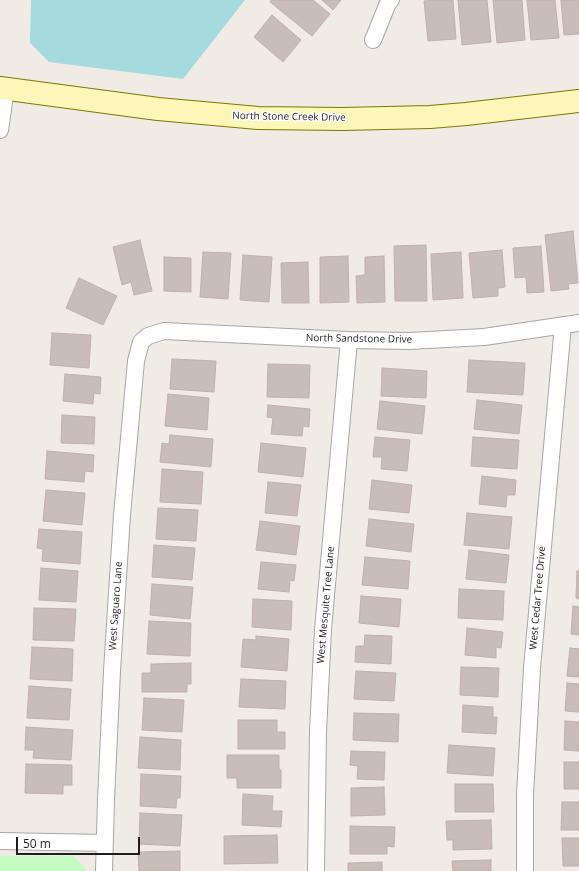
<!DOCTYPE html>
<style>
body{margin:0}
#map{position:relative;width:579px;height:871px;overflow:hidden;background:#f0ebe5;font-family:"Open Sans",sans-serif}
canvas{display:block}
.scale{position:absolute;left:16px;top:837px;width:124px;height:18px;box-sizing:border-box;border:2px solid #1f1f1f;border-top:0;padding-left:5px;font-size:12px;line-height:14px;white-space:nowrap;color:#1f1f1f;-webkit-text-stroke:3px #fff;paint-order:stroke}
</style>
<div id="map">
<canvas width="579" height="871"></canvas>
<div class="scale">50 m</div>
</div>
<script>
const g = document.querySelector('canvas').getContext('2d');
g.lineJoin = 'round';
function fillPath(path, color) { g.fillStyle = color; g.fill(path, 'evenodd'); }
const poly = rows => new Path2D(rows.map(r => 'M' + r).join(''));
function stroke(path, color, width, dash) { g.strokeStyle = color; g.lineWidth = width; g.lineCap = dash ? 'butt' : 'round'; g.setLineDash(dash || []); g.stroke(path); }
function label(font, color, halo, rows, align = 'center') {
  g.font = font + ' "Open Sans",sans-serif'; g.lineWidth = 3; g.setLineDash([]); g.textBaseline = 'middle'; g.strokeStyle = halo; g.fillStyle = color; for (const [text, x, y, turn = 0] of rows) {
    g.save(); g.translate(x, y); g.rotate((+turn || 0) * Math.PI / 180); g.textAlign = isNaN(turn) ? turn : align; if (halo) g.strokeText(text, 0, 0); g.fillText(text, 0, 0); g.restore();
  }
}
fillPath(poly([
 [0,856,74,856,86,869,86,871,0,871]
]), '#c5fbc2');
fillPath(poly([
 [31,0,245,0,183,79,49,62,30,43]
]), '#a5dadf');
const building = poly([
 [271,0,313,0,330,14,312,36,270,2,271,0],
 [322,0,341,0,333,10,322,0],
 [435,0,453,0,456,39,428,41,424,1,435,0],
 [458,0,487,0,491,42,462,45,458,0],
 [493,0,522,0,525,40,497,43,493,0],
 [527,0,555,0,559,38,531,40,527,0],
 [561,0,579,0,579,34,564,35,561,0],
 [272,15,301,40,283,62,254,37,272,15],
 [573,231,578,283,568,284,569,289,551,291,545,235,573,231],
 [140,240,152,291,134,295,131,282,122,285,113,247,140,240],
 [426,245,427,301,395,301,394,246,426,245],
 [541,246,544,292,527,293,526,277,515,278,513,248,541,246],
 [502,250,505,287,498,288,498,296,473,298,469,253,502,250],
 [203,252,231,253,228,299,200,297,203,252],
 [461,252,463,298,433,300,431,254,461,252],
 [243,255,272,257,269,302,240,300,243,255],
 [348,256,349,302,320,303,320,257,348,256],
 [384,256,385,302,357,303,356,276,365,275,365,257,384,256],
 [164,257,191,258,191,292,164,291,164,257],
 [308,262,309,303,282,303,281,263,308,262],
 [79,278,117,296,103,325,66,308,79,278],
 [52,333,91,335,89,368,50,365,52,333],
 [172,359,216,361,214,392,170,389,172,359],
 [469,360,525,363,523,395,467,392,469,360],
 [268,364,310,365,309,398,267,397,268,364],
 [382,368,427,371,426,398,381,396,382,368],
 [65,374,101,377,100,394,94,393,93,404,63,401,65,374],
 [168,394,209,398,207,430,165,426,168,394],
 [477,400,522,405,519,434,474,429,477,400],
 [380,401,425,406,422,434,377,429,380,401],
 [268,405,310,409,309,427,303,426,302,436,271,434,273,418,267,417,268,405],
 [62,415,95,417,94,444,61,443,62,415],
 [170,435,213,439,211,467,160,462,162,443,169,444,170,435],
 [375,437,410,440,407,471,381,469,382,457,373,457,375,437],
 [473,437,519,440,517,469,471,466,473,437],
 [261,443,306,448,303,477,258,472,261,443],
 [47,451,94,455,93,472,85,471,84,482,45,479,47,451],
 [162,469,203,472,201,504,160,502,162,469],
 [482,476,516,480,515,495,507,495,506,507,479,504,482,476],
 [372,480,412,485,409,513,369,509,372,480],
 [268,482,301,485,297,516,265,513,268,482],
 [46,490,85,493,82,525,43,521,46,490],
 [158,508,198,510,196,541,156,539,158,508],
 [467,513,512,517,509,549,464,545,467,513],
 [369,519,414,524,411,552,366,546,369,519],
 [260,521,300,526,296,555,256,550,260,521],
 [39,529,82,532,80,564,42,561,43,549,37,548,39,529],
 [154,545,195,548,192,580,152,577,154,545],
 [469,550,509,555,506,583,466,579,469,550],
 [365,557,410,561,408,589,362,585,365,557],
 [261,562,296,565,294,581,290,580,289,592,258,589,261,562],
 [41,568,78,571,76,602,39,600,41,568],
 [577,571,579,571,579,599,576,598,577,571],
 [152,584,193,587,190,619,150,615,152,584],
 [459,589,504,591,503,620,458,618,459,589],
 [361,596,401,599,399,627,359,623,361,596],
 [253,599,292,601,291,630,252,627,253,599],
 [573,606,579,607,579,635,571,634,573,606],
 [34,608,76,609,74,641,33,640,34,608],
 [149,621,191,623,190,656,147,654,149,621],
 [467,628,503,632,501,648,496,647,496,658,465,655,467,628],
 [365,635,392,636,391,664,355,662,356,646,364,646,365,635],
 [256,636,289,639,287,671,241,667,243,639,256,640,256,636],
 [32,647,73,649,72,681,30,679,32,647],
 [570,648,579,649,579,677,567,676,570,648],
 [191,663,191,684,187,684,187,692,142,692,142,673,151,673,151,664,191,663],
 [461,667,499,668,498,697,460,695,461,667],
 [356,671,396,673,394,701,354,699,356,671],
 [241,679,286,681,285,709,239,707,241,679],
 [567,683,579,684,579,712,565,711,567,683],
 [29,686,71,689,69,720,27,718,29,686],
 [144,698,184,700,182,732,142,730,144,698],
 [463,705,493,707,493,717,497,717,496,734,462,732,463,705],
 [354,713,399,714,398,742,353,740,354,713],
 [238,720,277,720,277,732,285,732,285,749,238,749,238,720],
 [565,721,579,722,579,751,564,750,565,721],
 [26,727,73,730,71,760,33,758,34,750,25,750,26,727],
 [140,737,181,740,180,770,138,768,140,737],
 [449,745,495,748,493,776,447,773,449,745],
 [351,751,385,752,384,780,357,779,358,766,350,765,351,751],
 [227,755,279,755,279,770,281,770,281,788,237,788,237,778,227,778,227,755],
 [564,762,579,762,579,789,564,789,564,762],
 [26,764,72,765,72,785,63,785,63,794,25,793,26,764],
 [141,774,181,776,180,798,177,798,176,808,140,806,141,774],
 [455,784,493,784,494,812,455,812,455,784],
 [384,787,385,815,351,816,351,788,384,787],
 [243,794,273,796,272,811,282,811,281,827,242,825,243,794],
 [562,802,579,802,579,830,561,830,562,802],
 [140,813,182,815,180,846,139,844,140,813],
 [491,820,492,849,453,850,453,840,447,840,446,821,491,820],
 [350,826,395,827,394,847,387,846,387,854,350,854,350,826],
 [277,835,278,863,224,864,224,836,277,835],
 [562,838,579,838,579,866,563,866,562,838],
 [180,851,180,871,139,871,138,852,180,851],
 [491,860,491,871,453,871,452,861,491,860],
 [382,862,382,871,348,871,348,863,382,862]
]);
fillPath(building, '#c8bdb8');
stroke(building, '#c3b0a7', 1);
const street = poly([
 [373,40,388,3,391,0],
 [0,130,6,89],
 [0,841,105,843],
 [104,871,106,800,112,671,122,515,136,361,141,342,148,336,164,331,349,340,409,341,484,337,579,323],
 [316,871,318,732,323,629,349,340],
 [525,871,525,795,532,668,563,325]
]);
const secondary = poly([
 [0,88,158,109,258,118,342,119,430,117,466,114,579,101]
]);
stroke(street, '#a6a6a6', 18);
stroke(secondary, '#7c7801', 24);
stroke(street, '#fff', 16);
stroke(secondary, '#fcf6b8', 22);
label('10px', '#1f1f1f', '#fff', [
 ["North Stone Creek Drive",289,117,1],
 ["North Sandstone Drive",359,339,1],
 ["West Cedar Tree Drive",538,598,-85],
 ["West Mesquite Tree Lane",326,605,-85],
 ["West Saguaro Lane",116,606,-86]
]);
</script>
